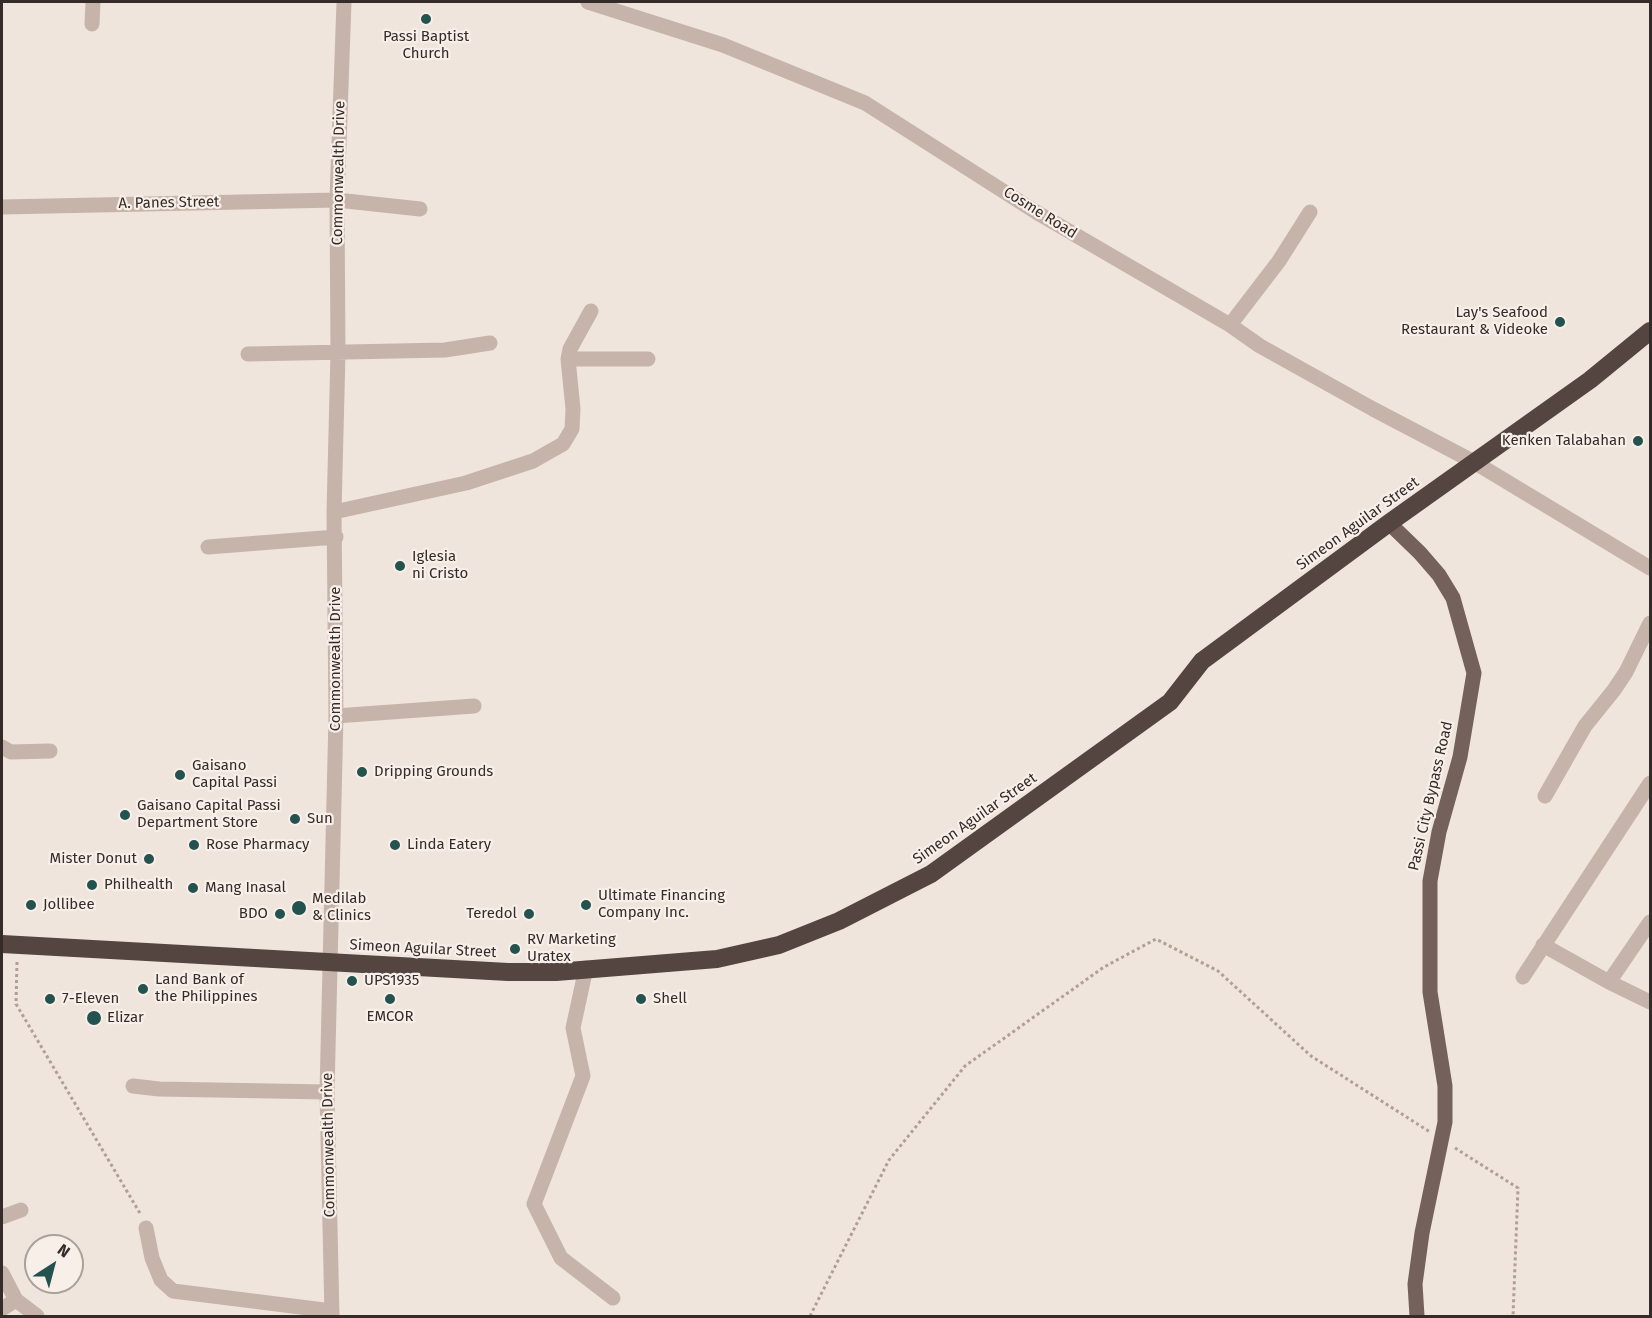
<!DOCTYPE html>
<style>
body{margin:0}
#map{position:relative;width:1652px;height:1318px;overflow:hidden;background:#efe5dd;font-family:"Fira Sans",sans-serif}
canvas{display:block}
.frame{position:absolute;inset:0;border:3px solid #352b29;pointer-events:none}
.north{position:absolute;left:24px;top:1234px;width:60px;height:60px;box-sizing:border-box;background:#f8efe9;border:2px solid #aaa19c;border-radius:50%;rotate:36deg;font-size:16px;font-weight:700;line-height:24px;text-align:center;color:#352b29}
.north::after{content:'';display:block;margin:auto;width:21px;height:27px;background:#23524f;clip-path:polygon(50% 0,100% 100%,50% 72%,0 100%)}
</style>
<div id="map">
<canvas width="1652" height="1318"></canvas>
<div class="frame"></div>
<div class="north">N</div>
</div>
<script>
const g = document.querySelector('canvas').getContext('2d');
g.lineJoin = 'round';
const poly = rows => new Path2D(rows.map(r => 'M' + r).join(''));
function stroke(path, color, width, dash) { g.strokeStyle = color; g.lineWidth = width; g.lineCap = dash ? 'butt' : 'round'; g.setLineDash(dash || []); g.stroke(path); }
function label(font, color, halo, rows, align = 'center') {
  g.font = font + ' "Fira Sans",sans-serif'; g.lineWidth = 4.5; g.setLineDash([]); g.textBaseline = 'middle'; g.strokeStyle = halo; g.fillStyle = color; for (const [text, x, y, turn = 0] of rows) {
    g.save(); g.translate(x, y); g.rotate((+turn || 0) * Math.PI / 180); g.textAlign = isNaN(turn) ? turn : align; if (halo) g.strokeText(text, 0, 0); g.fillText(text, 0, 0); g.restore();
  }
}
stroke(poly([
 [17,962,16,1004,141,1215],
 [1455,1148,1518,1188,1513,1316],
 [810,1316,889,1160,965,1066,1104,967,1156,939,1218,971,1311,1056,1430,1132]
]), '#b29e95', 3, [3, 3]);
stroke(poly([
 [588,2,723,45,865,103,1036,212,1230,325,1260,346,1373,409,1474,462,1650,568],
 [92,24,93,2],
 [2,207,337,200,420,209],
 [1230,325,1279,261,1310,212],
 [248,354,445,350,490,343],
 [568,359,648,359],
 [334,512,466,483,533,461,563,444,572,429,573,409,568,359,570,349,591,311],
 [208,547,336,537],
 [336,716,474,706],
 [2,747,11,752,50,751],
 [1545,796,1585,726,1614,690,1626,672,1650,623],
 [1543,945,1609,982,1650,1002],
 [586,968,573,1028,583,1076,534,1204,561,1258,613,1298],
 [1523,977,1650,783],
 [1609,982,1650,922],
 [133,1086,159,1089,327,1092],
 [2,1217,21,1210],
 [146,1228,152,1258,161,1280,173,1291,332,1311],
 [2,1273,16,1300,37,1316],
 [2,1309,16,1300],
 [332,1316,327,1092,336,716,334,512,338,353,337,200,344,2]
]), '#c6b4aa', 15);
stroke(poly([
 [1389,523,1420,553,1439,575,1453,598,1474,673,1460,757,1439,832,1430,881,1430,992,1445,1086,1445,1122,1422,1233,1415,1284,1417,1316]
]), '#75615c', 15);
stroke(poly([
 [2,944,508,972,556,972,717,959,779,945,839,921,931,874,1170,702,1202,661,1389,523,1590,380,1650,331]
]), '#554541', 18);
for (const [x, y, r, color] of [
 [426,19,6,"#23524f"],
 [1560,322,6,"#23524f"],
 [1638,441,6,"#23524f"],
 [400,566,6,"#23524f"],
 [362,772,6,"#23524f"],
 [180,775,6,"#23524f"],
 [125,815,6,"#23524f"],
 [295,819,6,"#23524f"],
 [194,845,6,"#23524f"],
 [395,845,6,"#23524f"],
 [149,859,6,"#23524f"],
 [92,885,6,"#23524f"],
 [193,888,6,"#23524f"],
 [31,905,6,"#23524f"],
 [586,905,6,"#23524f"],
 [299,908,8,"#23524f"],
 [280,914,6,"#23524f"],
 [529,914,6,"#23524f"],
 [515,949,6,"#23524f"],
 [352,981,6,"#23524f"],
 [143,989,6,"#23524f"],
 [50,999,6,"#23524f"],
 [390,999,6,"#23524f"],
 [641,999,6,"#23524f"],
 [94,1018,8,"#23524f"]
]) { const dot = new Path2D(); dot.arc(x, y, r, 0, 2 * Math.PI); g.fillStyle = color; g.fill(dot); stroke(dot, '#f8efe9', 2); }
label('15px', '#352b29', '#f8efe9', [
 ["Passi Baptist",426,37,"center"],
 ["Church",426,54,"center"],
 ["Lay's Seafood",1548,313,"right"],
 ["Restaurant & Videoke",1548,330,"right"],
 ["Kenken Talabahan",1626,441,"right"],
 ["Iglesia",412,557],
 ["ni Cristo",412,574],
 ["Gaisano",192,766],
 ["Capital Passi",192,783],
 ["Dripping Grounds",374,772],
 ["Gaisano Capital Passi",137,806],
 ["Department Store",137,823],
 ["Sun",307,819],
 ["Rose Pharmacy",206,845],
 ["Linda Eatery",407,845],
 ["Mister Donut",137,859,"right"],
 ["Philhealth",104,885],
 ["Mang Inasal",205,888],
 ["Ultimate Financing",598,896],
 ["Company Inc.",598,913],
 ["Medilab",312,899],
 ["& Clinics",312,916],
 ["Jollibee",43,905],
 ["BDO",268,914,"right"],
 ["Teredol",517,914,"right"],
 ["RV Marketing",527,940],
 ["Uratex",527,957],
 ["Land Bank of",155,980],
 ["the Philippines",155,997],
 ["UPS1935",364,981],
 ["7-Eleven",62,999],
 ["Shell",653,999],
 ["EMCOR",390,1017,"center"],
 ["Elizar",107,1018]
], 'left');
label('15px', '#352b29', '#f8efe9', [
 ["Commonwealth Drive",339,173,-89],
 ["A. Panes Street",169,203,-1],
 ["Cosme Road",1040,213,32],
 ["Simeon Aguilar Street",1358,524,-36],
 ["Commonwealth Drive",336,659,-90],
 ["Passi City Bypass Road",1431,796,-77],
 ["Simeon Aguilar Street",975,819,-35],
 ["Simeon Aguilar Street",423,949,3],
 ["Commonwealth Drive",329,1145,-91]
]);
</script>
